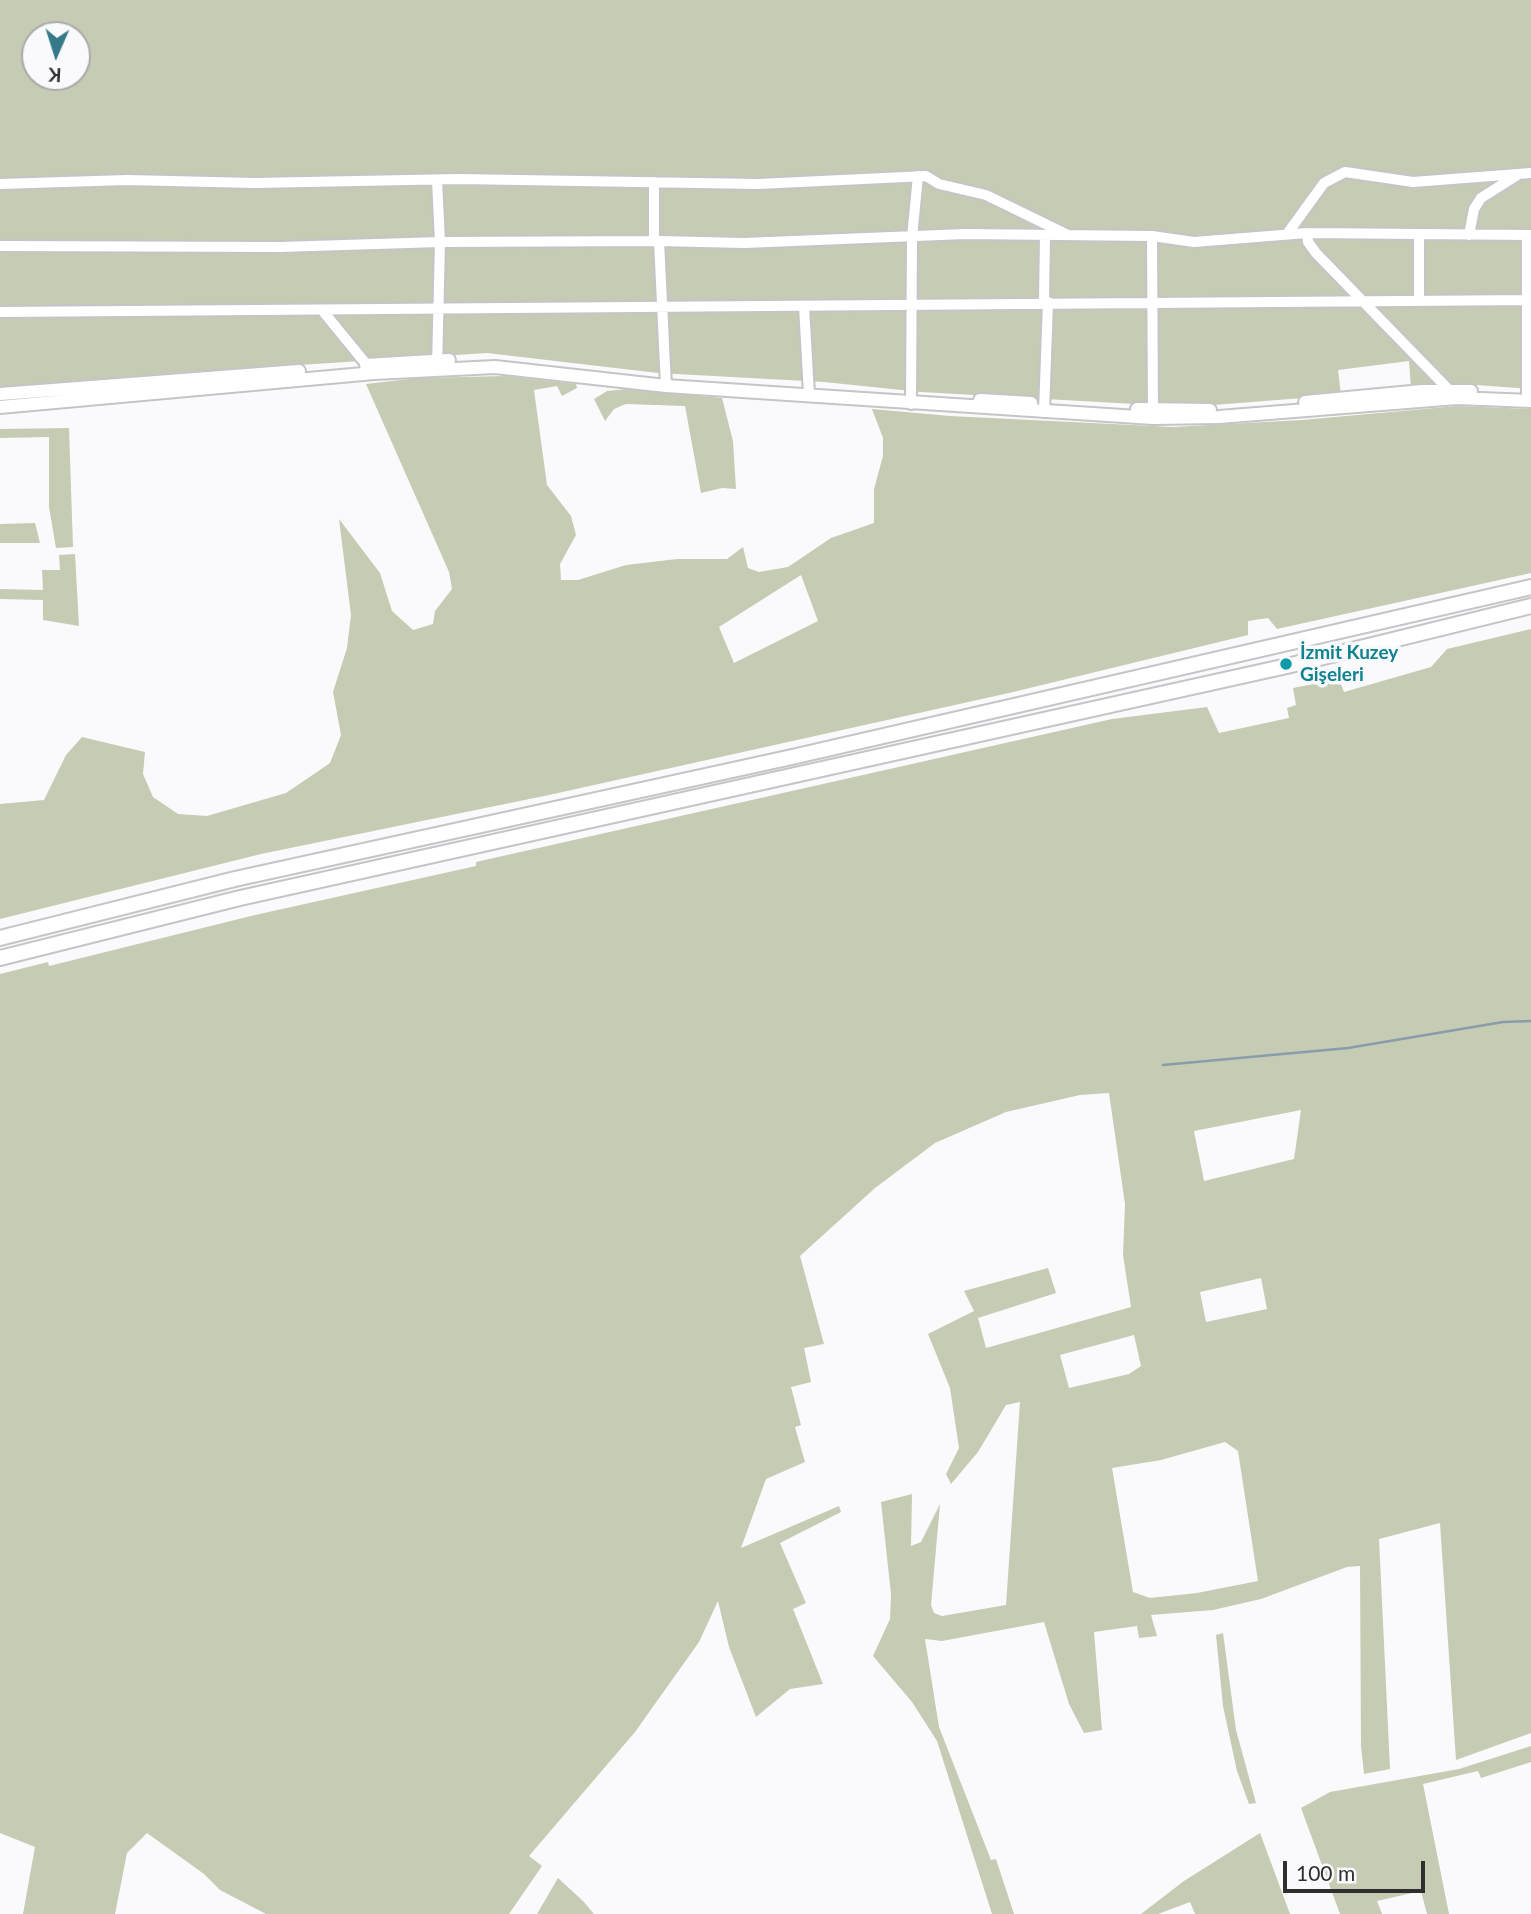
<!DOCTYPE html>
<meta charset="utf-8">
<style>
body{margin:0}
#map{position:relative;width:1531px;height:1914px;overflow:hidden;background:#fafafd;font-family:Lato,sans-serif}
canvas{display:block}
.north{position:absolute;left:21px;top:21px;width:70px;height:70px;box-sizing:border-box;background:#fafafd;border:2px solid #a9a9ab;border-radius:50%;rotate:183deg;font-size:19px;font-weight:700;line-height:28px;text-align:center;color:#2f2f30}
.north::after{content:'';display:block;margin:auto;width:24px;height:32px;background:#367a89;clip-path:polygon(50% 0,100% 100%,50% 72%,0 100%)}
.scale{position:absolute;left:1283px;top:1861px;width:142px;height:32px;box-sizing:border-box;border:4px solid #2f2f30;border-top:0;padding-left:9px;font-size:21px;line-height:24px;white-space:nowrap;color:#2f2f30;-webkit-text-stroke:5px #fafafd;paint-order:stroke}
</style>
<div id="map">
<canvas width="1531" height="1914"></canvas>
<div class="north">K</div>
<div class="scale">100 m</div>
</div>
<script>
const g = document.querySelector('canvas').getContext('2d');
g.lineJoin = 'round';
function fillPath(path, color) { g.fillStyle = color; g.fill(path, 'evenodd'); }
const poly = rows => new Path2D(rows.map(r => 'M' + r).join(''));
function stroke(path, color, width, dash) { g.strokeStyle = color; g.lineWidth = width; g.lineCap = dash ? 'butt' : 'round'; g.setLineDash(dash || []); g.stroke(path); }
function label(font, color, halo, rows, align = 'center') {
  g.font = font + ' Lato,sans-serif'; g.lineWidth = 7; g.setLineDash([]); g.textBaseline = 'middle'; g.strokeStyle = halo; g.fillStyle = color; for (const [text, x, y, turn = 0] of rows) {
    g.save(); g.translate(x, y); g.rotate((+turn || 0) * Math.PI / 180); g.textAlign = isNaN(turn) ? turn : align; if (halo) g.strokeText(text, 0, 0); g.fillText(text, 0, 0); g.restore();
  }
}
fillPath(poly([
 [0,0,1531,0,1531,389,1463,384,1411,389,1409,361,1338,370,1341,395,1188,407,921,392,824,382,658,373,487,353,252,368,0,390],
 [35,35,77,35,77,77,35,77],
 [506,376,576,384,577,388,562,396,557,386,534,390,547,485,571,516,576,535,560,564,561,580,578,580,626,565,677,559,727,559,743,547,748,568,759,572,788,567,831,538,874,523,874,489,883,456,883,438,872,409,950,416,1173,427,1302,420,1457,406,1531,409,1531,573,1277,629,1268,618,1248,621,1248,635,1009,693,549,795,261,854,0,919,0,804,44,800,66,755,82,737,145,752,143,774,153,797,178,814,207,816,286,793,330,763,341,735,333,692,347,648,351,615,339,519,380,573,392,611,413,630,433,624,435,611,452,589,449,572,366,384,418,378],
 [801,575,818,621,734,663,719,627],
 [627,389,722,398,733,441,736,489,722,488,701,493,685,406,626,404,614,409,605,421,594,399,607,391],
 [69,428,73,547,56,548,49,507,49,437,0,438,0,429],
 [35,523,40,543,0,543,0,524],
 [75,554,79,626,43,620,43,600,0,599,0,589,43,590,42,570,60,570,59,555],
 [1531,629,1531,1733,1456,1760,1440,1523,1379,1539,1390,1769,1364,1774,1361,1746,1360,1566,1347,1567,1261,1599,1213,1610,1151,1615,1157,1636,1139,1638,1137,1626,1094,1632,1102,1730,1084,1733,1069,1704,1044,1622,942,1641,925,1639,939,1727,991,1860,996,1859,1014,1914,992,1914,937,1741,912,1702,873,1656,890,1619,891,1594,881,1502,912,1494,911,1546,921,1542,940,1504,931,1605,934,1613,942,1616,1006,1605,1020,1402,1006,1405,978,1452,951,1484,946,1474,959,1448,950,1388,928,1334,974,1311,964,1291,1048,1268,1056,1293,978,1318,986,1348,1131,1307,1123,1255,1125,1204,1109,1093,1080,1095,1006,1112,935,1143,875,1188,800,1256,824,1344,804,1348,811,1382,791,1387,801,1425,795,1427,805,1462,766,1479,741,1548,839,1506,841,1512,780,1543,806,1603,793,1609,823,1684,790,1689,756,1717,729,1647,718,1601,699,1642,635,1732,529,1856,542,1866,509,1914,266,1914,220,1890,204,1874,147,1833,127,1853,115,1914,23,1914,35,1847,0,1833,0,974,48,962,49,966,255,915,476,866,476,862,1112,719,1207,707,1219,733,1289,718,1287,708,1296,705,1293,688,1339,679,1344,692,1431,667,1447,649],
 [1301,1110,1294,1159,1204,1181,1194,1131],
 [1261,1278,1267,1309,1206,1322,1200,1292],
 [1134,1335,1141,1366,1129,1374,1069,1388,1060,1355],
 [1225,1442,1238,1451,1258,1581,1197,1593,1150,1598,1133,1592,1112,1468,1161,1460],
 [1223,1633,1236,1730,1256,1803,1249,1804,1237,1771,1223,1706,1216,1635],
 [1531,1746,1531,1762,1481,1778,1478,1771,1423,1784,1449,1914,1427,1914,1421,1891,1377,1901,1382,1914,1340,1914,1301,1808,1330,1792,1459,1769],
 [1260,1833,1290,1914,1195,1914,1190,1902,1158,1914,1141,1914,1184,1881],
 [558,1878,583,1901,594,1914,537,1914]
]), '#c6cbb3');
stroke(poly([
 [1163,1065,1348,1048,1503,1022,1531,1021]
]), '#889daa', 2.5);
const minor = poly([
 [437,180,440,242,437,368],
 [0,184,127,180,255,183,459,179,758,184,926,176,939,184,986,195,1066,234],
 [1307,233,1308,242,1316,253,1452,393],
 [1287,234,1324,183,1345,172,1413,182,1531,173],
 [1469,235,1474,209,1481,198,1519,174],
 [1152,236,1153,415],
 [654,241,654,182],
 [659,241,666,386],
 [0,246,280,247,440,242,659,241,744,243,965,234,1152,236,1194,242,1307,233,1531,235],
 [1419,301,1419,235],
 [1044,302,1045,235],
 [804,306,809,394],
 [322,310,371,370],
 [0,312,1531,300],
 [1527,401,1527,235],
 [911,404,912,237,918,176],
 [1044,412,1048,302]
]);
const major = poly([
 [366,365,449,360],
 [0,394,299,371],
 [980,400,1031,403],
 [1305,402,1422,391,1471,391],
 [0,407,374,373,495,367,666,386,1153,418,1219,417,1457,398,1531,401],
 [1137,409,1210,410]
]);
const highway = poly([
 [0,938,235,879,792,757,1531,587],
 [0,958,240,898,1287,666,1531,606]
]);
stroke(minor, '#c5c5c8', 14);
stroke(major, '#c5c5c8', 16);
stroke(highway, '#c5c5c8', 18);
stroke(minor, '#fff', 10);
stroke(major, '#fff', 12);
stroke(highway, '#fff', 14);
for (const [x, y, r, color] of [
 [1286,664,7,"#0f9aa8"]
]) { const dot = new Path2D(); dot.arc(x, y, r, 0, 2 * Math.PI); g.fillStyle = color; g.fill(dot); stroke(dot, '#fafafd', 2.5); }
label('bold 19px', '#0d838f', '#fafafd', [
 ["İzmit Kuzey",1300,653],
 ["Gişeleri",1300,675]
], 'left');
</script>
